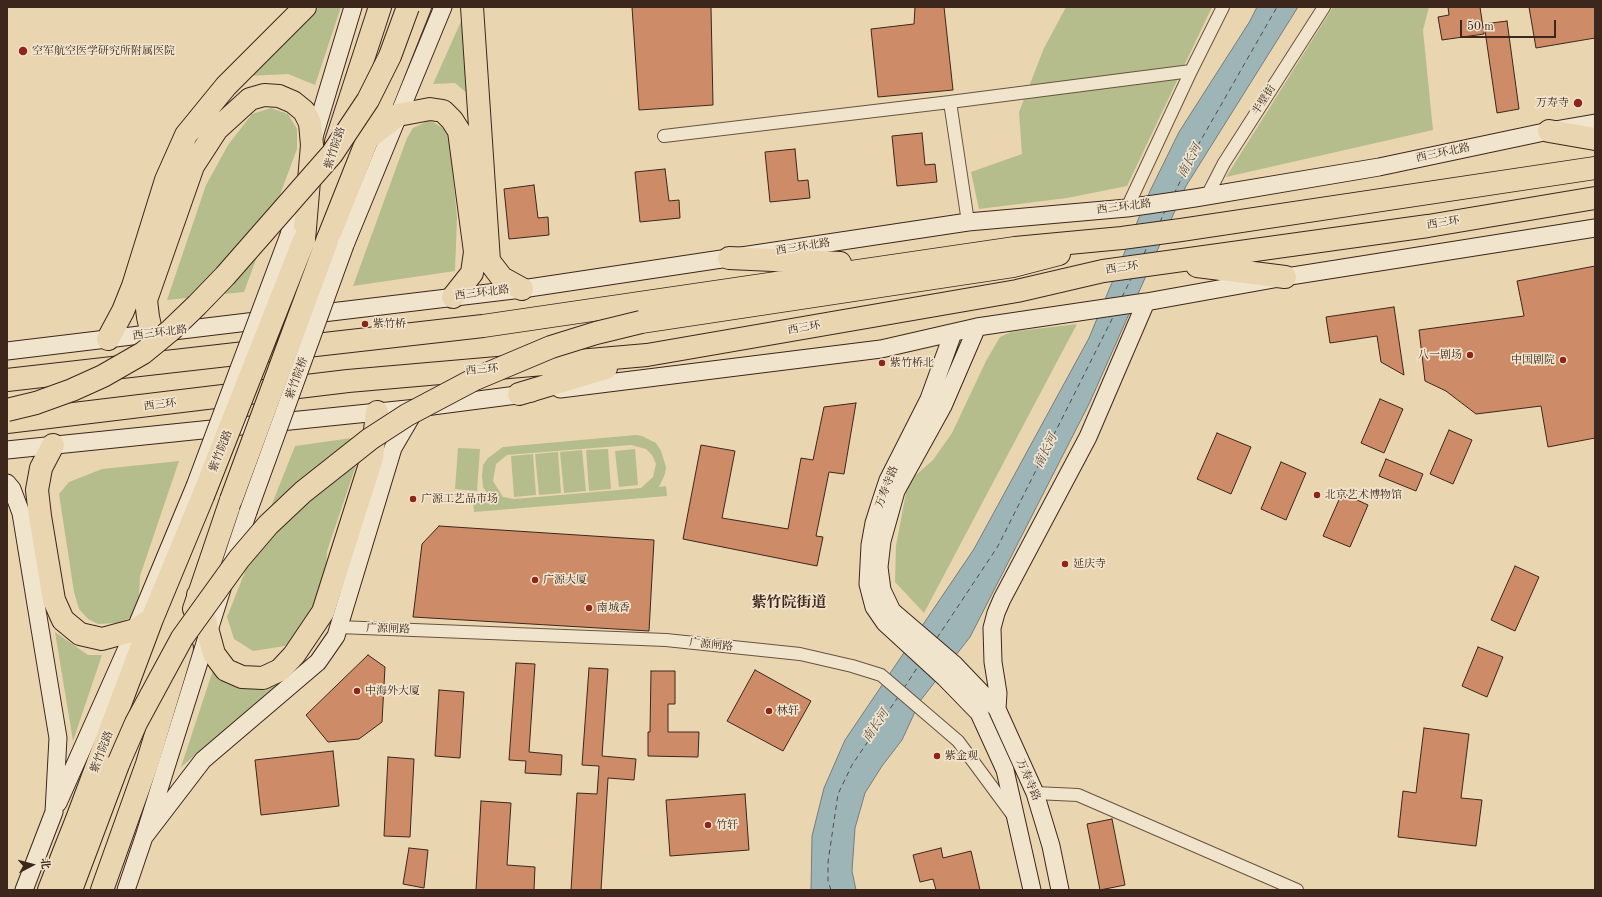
<!DOCTYPE html>
<meta charset="utf-8">
<style>
body{margin:0}
#map{position:relative;width:1602px;height:897px;overflow:hidden;background:#ead5b1;font-family:"Old Standard TT","Noto Serif SC",serif}
canvas{display:block}
.frame{position:absolute;inset:0;border:8px solid #3d261c;pointer-events:none}
.north{position:absolute;left:12px;top:845px;width:40px;height:40px;-webkit-text-stroke:3px #f1e4cc;paint-order:stroke;rotate:84deg;font-size:11px;font-weight:700;line-height:16px;text-align:center;color:#3d261c}
.north::after{content:'';display:block;margin:auto;width:14px;height:18px;background:#3d261c;clip-path:polygon(50% 0,100% 100%,50% 72%,0 100%)}
.scale{position:absolute;left:1460px;top:20px;width:96px;height:18px;box-sizing:border-box;border:2px solid #3d261c;border-top:0;padding-left:5px;font-size:12px;line-height:14px;white-space:nowrap;color:#3d261c;-webkit-text-stroke:3px #f1e4cc;paint-order:stroke}
</style>
<div id="map">
<canvas width="1602" height="897"></canvas>
<div class="frame"></div>
<div class="north">北</div>
<div class="scale">50 m</div>
</div>
<script>
const g = document.querySelector('canvas').getContext('2d');
g.lineJoin = 'round';
function fillPath(path, color) { g.fillStyle = color; g.fill(path, 'evenodd'); }
const poly = rows => new Path2D(rows.map(r => 'M' + r).join(''));
function stroke(path, color, width, dash) { g.strokeStyle = color; g.lineWidth = width; g.lineCap = dash ? 'butt' : 'round'; g.setLineDash(dash || []); g.stroke(path); }
function label(font, color, halo, rows, align = 'center') {
  g.font = font + ' "Old Standard TT","Noto Serif SC",serif'; g.lineWidth = 3.5; g.setLineDash([]); g.textBaseline = 'middle'; g.strokeStyle = halo; g.fillStyle = color; for (const [text, x, y, turn = 0] of rows) {
    g.save(); g.translate(x, y); g.rotate((+turn || 0) * Math.PI / 180); g.textAlign = isNaN(turn) ? turn : align; if (halo) g.strokeText(text, 0, 0); g.fillText(text, 0, 0); g.restore();
  }
}
fillPath(poly([
 [319,7,341,7,315,85,288,74,248,76],
 [1066,7,1212,7,1127,186,1067,198,979,209,971,172,1022,154,1019,112,1044,48],
 [1333,7,1429,7,1423,30,1433,130,1226,177],
 [467,8,468,94,455,83,433,84],
 [271,108,288,114,297,129,297,149,244,292,167,300,206,185,228,145,252,114],
 [430,120,449,132,457,217,455,271,353,286,407,138,413,128],
 [1077,324,924,613,895,582,896,546,908,482,933,460,952,433,986,361,1000,337,1011,332],
 [636,435,642,436,656,443,661,451,666,467,665,474,659,487,666,486,667,496,474,512,473,501,492,500,483,487,482,476,483,465,488,458,503,447],
 [631,445,646,449,652,455,656,464,653,477,641,488,514,499,503,497,493,481,496,464,507,455],
 [366,436,327,551,325,590,301,632,285,646,253,651,234,639,227,617,295,446],
 [458,448,480,449,477,491,455,489],
 [608,449,611,489,589,491,586,450],
 [635,449,638,485,619,487,615,451],
 [582,450,586,491,564,493,560,452],
 [558,452,561,493,539,495,535,454],
 [533,454,536,495,514,497,511,456],
 [179,461,140,576,138,615,117,623,98,624,88,619,79,609,74,592,59,494,69,482,102,469],
 [55,632,88,655,102,655,73,741],
 [213,670,285,679,181,767]
]), '#b6bd8c');
const water = poly([
 [1257,7,1298,7,1186,186,1089,404,970,637,920,701,902,740,882,766,865,793,855,828,852,871,856,890,811,890,812,836,824,788,845,740,974,549,1089,338,1150,191,1179,132,1250,21,1257,7]
]);
fillPath(water, '#9eb5b8');
stroke(water, '#777c7a', 1);
stroke(poly([
 [1174,194,1197,147,1277,7],
 [1160,222,1165,211],
 [1144,254,1148,245],
 [1122,297,1132,277],
 [937,638,998,546,1114,315],
 [904,688,919,665],
 [831,890,828,881,828,862,838,794,852,765,898,697]
]), '#554a43', 1, [5, 4]);
const building = poly([
 [632,7,711,7,713,105,639,110,632,7],
 [915,7,944,7,953,90,878,97,871,29,914,24,915,7],
 [1448,7,1480,7,1484,34,1442,40,1438,17,1449,15,1448,7],
 [1529,7,1595,7,1595,38,1536,48,1529,7],
 [1507,21,1519,109,1497,113,1484,24,1507,21],
 [922,133,925,165,935,164,937,182,897,186,892,136,922,133],
 [795,149,798,181,808,180,810,198,770,202,765,152,795,149],
 [665,169,669,201,679,200,680,218,640,222,635,172,665,169],
 [534,185,538,218,548,217,549,235,509,239,504,189,534,185],
 [1595,266,1595,438,1548,447,1541,406,1476,414,1446,391,1425,381,1419,330,1524,316,1517,281,1595,266],
 [1394,307,1404,375,1381,362,1377,336,1330,343,1326,317,1394,307],
 [1380,399,1403,409,1384,453,1361,443,1380,399],
 [856,403,844,474,829,472,816,536,823,537,817,566,683,539,701,445,735,451,722,518,788,529,801,458,813,460,824,407,856,403],
 [1449,430,1472,440,1453,484,1430,474,1449,430],
 [1217,433,1251,447,1231,494,1197,479,1217,433],
 [1386,459,1423,474,1416,491,1379,476,1386,459],
 [1281,462,1306,473,1286,520,1261,509,1281,462],
 [1342,493,1368,505,1350,547,1323,536,1342,493],
 [439,526,654,540,649,631,413,617,422,544,439,526],
 [1515,566,1539,577,1515,631,1491,620,1515,566],
 [1478,647,1503,657,1487,697,1462,686,1478,647],
 [368,655,385,667,382,722,359,739,328,742,306,715,368,655],
 [516,663,535,664,529,752,562,755,561,775,525,773,526,761,509,760,516,663],
 [589,668,608,669,602,756,636,759,634,780,608,778,601,890,571,890,577,793,597,794,599,766,582,765,589,668],
 [755,670,811,701,783,751,727,721,755,670],
 [651,671,675,671,675,704,668,704,668,732,699,732,698,757,648,756,648,732,650,732,651,671],
 [439,690,464,692,460,758,435,756,439,690],
 [1424,728,1469,734,1461,798,1482,800,1476,846,1398,837,1403,791,1416,793,1424,728],
 [333,751,339,806,261,815,255,760,333,751],
 [388,757,414,759,410,837,384,836,388,757],
 [745,794,749,850,670,856,666,800,745,794],
 [481,801,511,803,507,865,535,867,534,890,476,890,481,801],
 [1112,819,1125,885,1100,890,1087,824,1112,819],
 [409,848,428,850,424,888,403,884,409,848],
 [941,848,943,858,971,851,980,890,936,890,933,879,920,882,913,855,941,848]
]);
fillPath(building, '#cd8b68');
stroke(building, '#3d261c', 1);
const street = poly([
 [1191,71,1223,7],
 [664,136,950,102],
 [1207,196,1224,163,1324,7],
 [968,222,950,102,1191,71,1127,208],
 [338,627,666,640,800,654,852,666,881,675,958,741,1012,814],
 [1035,793,1078,795,1297,890]
]);
const secondary = poly([
 [313,140,353,7],
 [289,235,300,191],
 [345,245,443,7],
 [977,327,943,406,896,491,882,541,879,567,882,590,892,611,955,665,997,709,1035,793,1051,846,1060,890],
 [953,333,929,399,888,480,881,501,874,523,870,545,868,584,874,607,885,623,945,678,979,713,1005,770,1032,890],
 [7,351,522,289,968,222,1127,208,1195,198,1379,167,1549,131,1595,123],
 [560,389,881,349,977,327,1146,302,1285,277,1595,228],
 [7,450,417,408,532,393],
 [7,483,12,489,21,513,58,738,54,812,24,890],
 [230,566,248,512],
 [997,709,998,693,993,662,992,628,996,613,1002,599,1088,437,1146,302],
 [58,803,135,630,195,486],
 [144,837,203,760,318,662,336,636,393,448,414,412],
 [126,890,144,837,222,589]
]);
const highway = poly([
 [472,7,489,261,502,278,522,289],
 [1549,131,1595,139],
 [367,139,398,115,430,109,443,111,452,120,459,131,475,252,472,273,453,297],
 [336,142,380,7],
 [327,241,420,7],
 [729,258,840,263],
 [1197,266,1285,277],
 [641,322,1013,266,1059,254],
 [152,335,148,317,146,300,193,166,217,129,250,99,264,95,279,96,293,102,304,111,310,123,312,145,304,240],
 [108,339,123,311,133,286,166,180,186,135,226,86,305,7],
 [7,380,483,326,1015,248,1122,238,1181,230,1595,168],
 [519,394,606,368],
 [7,422,348,381,647,355,1017,291,1103,271,1428,226,1595,198],
 [53,445,41,468,37,490,40,516,54,600,63,620,80,634,102,639,135,630,152,619],
 [198,595,214,654,226,670,242,677,263,678,280,670,294,655,323,612,372,458,377,412],
 [194,609,231,500],
 [49,890,77,819,152,619,203,496],
 [71,890,119,762],
 [102,890,147,764,182,648]
]);
stroke(street, '#685241', 14);
stroke(secondary, '#3d261c', 19);
stroke(highway, '#3d261c', 24);
stroke(street, '#f1e4cc', 12);
stroke(secondary, '#f1e4cc', 17);
stroke(highway, '#ead5b1', 22);
const secondaryBridge = poly([
 [195,486,289,235],
 [248,512,345,245]
]);
const highwayBridge = poly([
 [7,410,36,403,72,390,103,376,143,353,171,330,197,305,225,276,332,154,368,100,390,56,408,7],
 [203,496,304,240],
 [231,500,327,241],
 [119,762,136,723,182,638,239,559,268,525,303,492,370,439,407,415,475,379,551,347,596,333,641,322]
]);
stroke(secondaryBridge, '#3d261c', 19, []);
stroke(highwayBridge, '#3d261c', 24, []);
stroke(secondaryBridge, '#f1e4cc', 17);
stroke(highwayBridge, '#ead5b1', 22);
for (const [x, y, r, color] of [
 [23,51,5,"#8f2418"],
 [1578,103,5,"#8f2418"],
 [365,324,4,"#8f2418"],
 [1470,355,4,"#8f2418"],
 [1563,360,4,"#8f2418"],
 [882,363,4,"#8f2418"],
 [1317,495,4,"#8f2418"],
 [413,499,4,"#8f2418"],
 [1065,564,4,"#8f2418"],
 [535,580,4,"#8f2418"],
 [589,608,4,"#8f2418"],
 [357,691,4,"#8f2418"],
 [769,711,4,"#8f2418"],
 [937,756,4,"#8f2418"],
 [708,825,4,"#8f2418"]
]) { const dot = new Path2D(); dot.arc(x, y, r, 0, 2 * Math.PI); g.fillStyle = color; g.fill(dot); stroke(dot, '#f1e4cc', 1.5); }
label('11px', '#3d261c', '#f1e4cc', [
 ["空军航空医学研究所附属医院",32,51],
 ["万寿寺",1569,103,"right"],
 ["紫竹桥",373,324],
 ["八一剧场",1462,355,"right"],
 ["中国剧院",1555,360,"right"],
 ["紫竹桥北",890,363],
 ["北京艺术博物馆",1325,495],
 ["广源工艺品市场",421,499],
 ["延庆寺",1073,564],
 ["广源大厦",543,580],
 ["南城香",597,608],
 ["中海外大厦",365,691],
 ["林轩",777,711],
 ["紫金观",945,756],
 ["竹轩",716,825]
], 'left');
label('11px', '#3d261c', '#f1e4cc', [
 ["半壁街",1264,100,-57],
 ["紫竹院路",335,148,-72],
 ["西三环北路",1443,153,-12],
 ["西三环北路",1124,207,-7],
 ["西三环",1443,223,-9],
 ["西三环北路",803,247,-9],
 ["西三环",1122,268,-8],
 ["西三环北路",482,293,-7],
 ["西三环",804,328,-10],
 ["西三环北路",160,333,-7],
 ["西三环",482,370,-5],
 ["紫竹院桥",297,378,-70],
 ["西三环",160,405,-7],
 ["紫竹院路",221,451,-68],
 ["万寿寺路",887,487,-69],
 ["广源闸路",388,629,2],
 ["广源闸路",711,645,6],
 ["紫竹院路",102,752,-69],
 ["万寿寺路",1028,780,67]
]);
label('italic 12px', '#554a43', '#f1e4cc', [
 ["南长河",1190,161,-62],
 ["南长河",1046,451,-64],
 ["南长河",876,726,-56]
]);
label('bold 15px', '#3d261c', '#f1e4cc', [
 ["紫竹院街道",789,603]
]);
</script>
